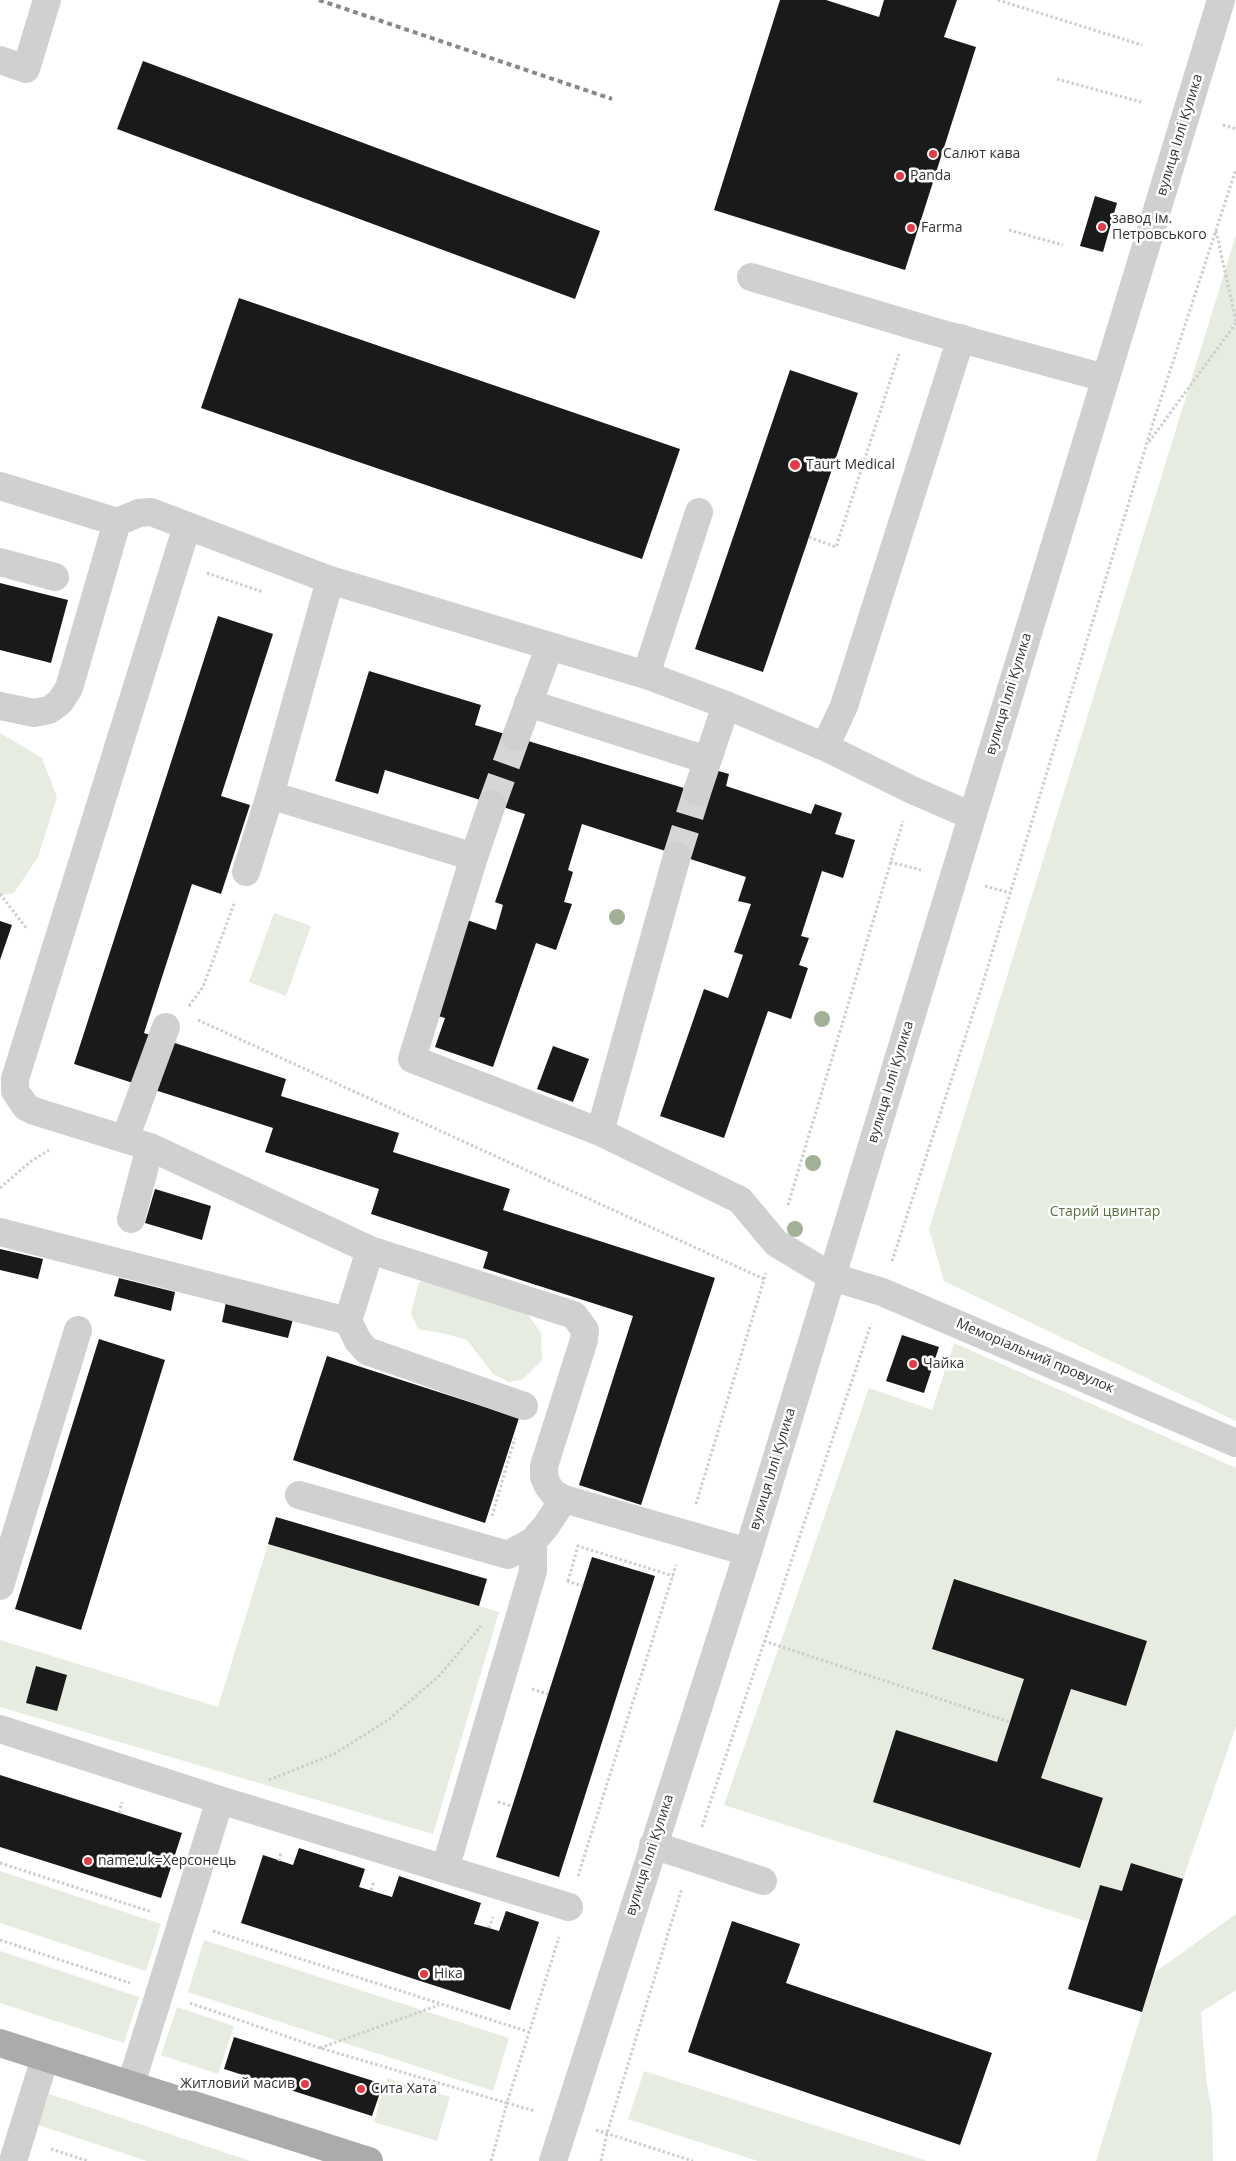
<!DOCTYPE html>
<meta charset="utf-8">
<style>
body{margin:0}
canvas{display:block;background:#fff}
</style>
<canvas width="1236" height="2161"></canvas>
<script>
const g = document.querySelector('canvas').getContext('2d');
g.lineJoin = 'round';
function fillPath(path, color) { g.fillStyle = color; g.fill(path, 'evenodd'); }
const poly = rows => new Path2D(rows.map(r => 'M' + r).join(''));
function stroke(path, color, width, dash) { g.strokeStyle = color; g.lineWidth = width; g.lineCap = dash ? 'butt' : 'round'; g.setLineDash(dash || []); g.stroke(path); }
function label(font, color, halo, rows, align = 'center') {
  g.font = font + ' "Open Sans",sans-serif'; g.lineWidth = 5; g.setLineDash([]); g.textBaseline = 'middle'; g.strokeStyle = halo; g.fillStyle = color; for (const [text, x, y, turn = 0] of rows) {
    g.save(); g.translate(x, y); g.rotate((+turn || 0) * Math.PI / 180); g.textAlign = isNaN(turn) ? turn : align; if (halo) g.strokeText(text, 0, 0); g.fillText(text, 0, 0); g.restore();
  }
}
fillPath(poly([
 [1236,235,1236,1421,944,1281,929,1229],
 [0,733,42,758,57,797,38,857,14,893,0,895],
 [274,913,311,926,286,996,249,982],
 [430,1281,524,1309,541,1333,542,1360,523,1379,509,1382,493,1374,467,1340,446,1334,418,1329,411,1313,419,1282],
 [954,1343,1236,1468,1236,1726,1183,1879,1131,1863,1122,1891,1100,1885,1088,1922,724,1805,869,1388,932,1410],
 [268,1544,499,1612,433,1834,0,1707,0,1640,218,1707],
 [0,1871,161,1924,146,1971,0,1923],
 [1236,1914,1236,1990,1201,2012,1206,2078,1212,2113,1213,2161,1096,2161,1154,1973],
 [204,1940,509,2038,493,2091,188,1992],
 [0,1951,139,1997,124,2043,0,2003],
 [177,2007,234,2026,218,2074,161,2055],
 [644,2071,927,2161,758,2161,628,2119],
 [387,2078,450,2097,437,2141,374,2122],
 [49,2094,250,2161,147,2161,38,2125]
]), '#e6ecdf');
fillPath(poly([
 [780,0,826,0,879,17,884,0,957,0,944,37,976,47,905,270,714,210],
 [143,61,600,231,575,299,117,129],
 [1095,196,1117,203,1103,252,1080,246],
 [239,298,680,449,642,559,201,408],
 [790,370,858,393,763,672,695,649],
 [0,583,68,600,51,663,0,650],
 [218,616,273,634,221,796,250,805,221,894,192,884,144,1033,286,1079,281,1096,399,1133,393,1152,510,1189,503,1210,715,1278,641,1505,579,1485,633,1316,483,1268,488,1252,371,1214,379,1189,265,1152,273,1128,74,1064],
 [369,671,481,705,475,725,707,795,715,770,729,774,726,786,811,814,815,804,842,813,835,834,855,840,843,878,822,871,801,936,809,938,799,965,808,968,791,1019,768,1011,724,1138,660,1116,704,989,728,998,743,955,734,952,751,904,738,901,746,877,582,824,568,870,573,872,564,902,572,904,556,950,536,943,493,1067,435,1047,445,1018,435,1015,467,920,496,930,503,905,495,902,525,814,385,770,378,794,335,781],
 [0,921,12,925,0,960],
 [553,1046,589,1059,573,1102,537,1089],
 [155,1189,211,1206,202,1240,145,1223],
 [0,1249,43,1259,38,1279,0,1270],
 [119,1278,175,1292,171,1311,114,1296],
 [226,1302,293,1319,288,1338,222,1322],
 [902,1335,939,1347,924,1393,886,1381],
 [99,1339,165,1360,81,1630,15,1609],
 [327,1356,519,1418,485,1523,293,1460],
 [276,1517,487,1579,479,1606,268,1544],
 [592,1557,655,1576,559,1877,496,1857],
 [954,1579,1147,1641,1126,1706,1071,1689,1041,1778,1103,1798,1080,1868,873,1802,896,1730,997,1762,1024,1679,932,1649],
 [36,1666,67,1675,57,1711,26,1703],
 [0,1775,182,1833,161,1898,0,1847],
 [299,1848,365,1869,359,1887,392,1897,399,1876,481,1903,474,1924,489,1928,499,1931,506,1911,539,1922,510,2010,241,1923,263,1855,293,1865],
 [1131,1863,1183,1879,1142,2012,1068,1989,1100,1885,1122,1891],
 [732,1921,800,1944,786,1983,992,2053,960,2145,688,2052],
 [234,2037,383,2084,372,2116,224,2069]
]), '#1a1a1a');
stroke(poly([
 [492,804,516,737],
 [677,856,697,792]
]), '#d6d6d6', 28, [28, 14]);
stroke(poly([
 [998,0,1142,45],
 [1057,79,1141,102],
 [1223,125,1236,129],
 [1009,230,1063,245],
 [1216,231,1236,321],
 [1149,442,1236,323],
 [809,537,836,547,899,354],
 [207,573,263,592],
 [890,862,921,870],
 [985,886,1010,893],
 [0,894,27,929],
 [189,1006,203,987,235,901],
 [198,1020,764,1279],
 [0,1188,30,1162,49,1150],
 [788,1205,903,821],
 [892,1261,982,986,1153,423,1236,169],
 [696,1504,766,1273],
 [492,1516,515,1438],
 [567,1581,583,1586],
 [568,1581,578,1546,673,1576],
 [764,1641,1010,1722],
 [532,1689,548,1694],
 [269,1780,334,1754,388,1720,439,1676,481,1626],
 [498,1802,512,1806],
 [119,1813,122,1802],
 [702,1827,871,1324],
 [279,1861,281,1852],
 [0,1863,152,1912],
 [578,1876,676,1565],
 [371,1890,374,1881],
 [489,1928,493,1917],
 [213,1931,529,2032],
 [0,1940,130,1983],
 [190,2003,320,2048,507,2103,559,1937],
 [320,2048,439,2005],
 [596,2130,693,2161],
 [51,2149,88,2161],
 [491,2161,507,2103,535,2111],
 [601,2161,607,2133,682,1888]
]), '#cdcdcd', 3, [2.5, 2.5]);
stroke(poly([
 [0,60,26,69,47,0],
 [751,277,932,331,1105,378],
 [0,486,117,522,139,513,151,512,330,580,646,675,726,705,825,747,912,790,972,816],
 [187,526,15,1079,15,1091,26,1107,34,1111,150,1147,370,1250,574,1315,585,1330,584,1340,544,1466,544,1477,548,1486,554,1494,564,1499,748,1552],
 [0,562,55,577],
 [330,580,270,795,474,857,412,1059,600,1132],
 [646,675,699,512],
 [528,703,707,760],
 [0,706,34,713,49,710,60,702,69,688,117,522],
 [516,737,549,648],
 [825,747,844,706,961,338],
 [697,792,726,705],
 [677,856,600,1132,740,1200,776,1243,832,1277,882,1292,1236,1443],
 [474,857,492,804],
 [246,872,270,795],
 [125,1139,166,1027],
 [131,1219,150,1147],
 [0,1232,348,1321],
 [370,1250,348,1321,358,1341,367,1351,524,1406],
 [299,1495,508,1555,533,1541,546,1526,564,1499],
 [0,1586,78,1330],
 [0,1729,220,1800,445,1869,533,1571,533,1541],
 [653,1845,763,1881],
 [445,1869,569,1907],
 [131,2084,220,1800],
 [13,2161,45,2058],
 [553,2161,748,1552,1221,0]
]), '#d0d0d0', 28);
stroke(poly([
 [0,2043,369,2161]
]), '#ababab', 28);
stroke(poly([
 [319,0,612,99]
]), '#888', 4, [5, 4]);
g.fillStyle = '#a2b095';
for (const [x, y] of [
 [617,917],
 [822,1019],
 [813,1163],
 [795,1229]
]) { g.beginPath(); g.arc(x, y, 8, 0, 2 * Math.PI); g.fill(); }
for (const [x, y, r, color] of [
 [933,154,5,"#e63946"],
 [900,176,5,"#e63946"],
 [1102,227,5,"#e63946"],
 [911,228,5,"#e63946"],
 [795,465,6,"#e63946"],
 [913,1364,5,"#e63946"],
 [88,1861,5,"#e63946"],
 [424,1974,5,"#e63946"],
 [305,2084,5,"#e63946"],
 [361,2089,5,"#e63946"]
]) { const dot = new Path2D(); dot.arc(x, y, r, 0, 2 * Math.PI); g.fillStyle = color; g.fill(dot); stroke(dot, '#fff', 2); }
label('14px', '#333', '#fff', [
 ["вулиця Іллі Кулика",1180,135,-73],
 ["вулиця Іллі Кулика",1009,694,-73],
 ["вулиця Іллі Кулика",891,1082,-73],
 ["Меморіальний провулок",1035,1356,23],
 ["вулиця Іллі Кулика",773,1469,-73],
 ["вулиця Іллі Кулика",650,1855,-72]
]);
label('14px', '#333', '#fff', [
 ["Салют кава",943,154],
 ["Panda",910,176],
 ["завод ім.",1112,219],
 ["Петровського",1112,235],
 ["Farma",921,228],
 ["Taurt Medical",806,465],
 ["Чайка",923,1364],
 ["name:uk=Херсонець",98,1861],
 ["Ніка",434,1974],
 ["Житловий масив",295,2084,"right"],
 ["Сита Хата",371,2089]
], 'left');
label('14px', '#56703f', '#fff', [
 ["Старий цвинтар",1105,1212]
]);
</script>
